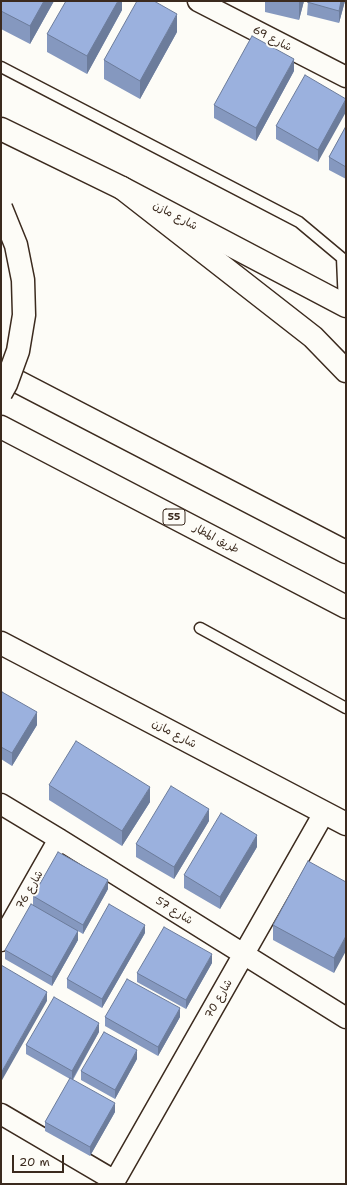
<!DOCTYPE html>
<meta charset="utf-8">
<style>
body{margin:0}
#map{position:relative;width:347px;height:1185px;overflow:hidden;background:#fdfcf7;font-family:"Shantell Sans",sans-serif}
canvas{display:block}
.frame{position:absolute;inset:0;border:2px solid #3b2a1e;pointer-events:none}
.scale{position:absolute;left:12px;top:1155px;width:52px;height:18px;box-sizing:border-box;border:2px solid #3b2a1e;border-top:0;padding-left:5px;font-size:12px;line-height:14px;white-space:nowrap;color:#3b2a1e;-webkit-text-stroke:3px #fdfcf7;paint-order:stroke}
</style>
<div id="map">
<canvas width="347" height="1185"></canvas>
<div class="frame"></div>
<div class="scale">20 m</div>
</div>
<script>
const g = document.querySelector('canvas').getContext('2d');
g.lineJoin = 'round';
const poly = rows => new Path2D(rows.map(r => 'M' + r).join(''));
function stroke(path, color, width, dash) { g.strokeStyle = color; g.lineWidth = width; g.lineCap = dash ? 'butt' : 'round'; g.setLineDash(dash || []); g.stroke(path); }
function fillPath(path, color) { g.fillStyle = color; g.fill(path, 'evenodd'); }
function label(font, color, halo, rows, align = 'center') {
  g.font = font + ' "Shantell Sans","Playpen Sans Arabic",sans-serif'; g.lineWidth = 4; g.setLineDash([]); g.textBaseline = 'middle'; g.strokeStyle = halo; g.fillStyle = color; for (const [text, x, y, turn = 0] of rows) {
    g.save(); g.translate(x, y); g.rotate((+turn || 0) * Math.PI / 180); g.textAlign = isNaN(turn) ? turn : align; if (halo) g.strokeText(text, 0, 0); g.fillText(text, 0, 0); g.restore();
  }
}
const lane = poly([
 [1,67,299,222,342,258,344,305],
 [200,628,346,708]
]);
const street = poly([
 [198,1,346,77],
 [1,804,59,839,346,1018],
 [1,941,59,839],
 [1,1114,115,1181],
 [113,1184,324,813]
]);
const primary = poly([
 [1,129,122,188,346,306],
 [1,643,346,824]
]);
const highway = poly([
 [122,188,313,337,346,371],
 [1,373,346,552],
 [1,427,346,607]
]);
stroke(lane, '#3b2a1e', 13);
stroke(street, '#3b2a1e', 23);
stroke(primary, '#3b2a1e', 25);
stroke(highway, '#3b2a1e', 25);
stroke(lane, '#fdfcf7', 10);
stroke(street, '#fdfcf7', 20);
stroke(primary, '#fdfcf7', 22);
stroke(highway, '#fdfcf7', 22);
const primaryBridge = poly([
 [1,208,16,245,23,280,24,315,18,351,6,384,1,393]
]);
stroke(primaryBridge, '#3b2a1e', 25, []);
stroke(primaryBridge, '#fdfcf7', 22);
fillPath(poly([
 [1,1,54,1,30,44,1,29],
 [122,1,122,10,87,74,47,52,47,34],
 [265,1,304,1,299,20,265,12],
 [308,1,345,1,339,23,307,15],
 [177,32,140,99,104,79,104,60],
 [294,71,256,141,214,118,214,105],
 [346,99,318,162,276,139,276,126],
 [346,126,346,179,329,170,329,157],
 [1,694,37,725,12,766,1,759],
 [49,785,150,802,122,846,49,800],
 [209,821,174,879,136,857,136,844],
 [257,847,220,909,184,888,184,875],
 [346,882,334,973,273,940,273,925],
 [108,889,83,934,78,931,78,940,52,986,5,959,5,950,33,905,33,896],
 [145,933,102,1008,67,988,67,979],
 [212,963,186,1009,137,982,137,973],
 [105,1017,180,1017,158,1056,105,1026],
 [99,1032,73,1080,115,1112,90,1156,45,1131,45,1122,70,1079,26,1054,26,1045],
 [137,1059,115,1099,81,1080,81,1071]
]), '#8598bf');
fillPath(poly([
 [44,1,54,1,30,44,30,26],
 [118,1,122,1,122,10,87,74,87,56],
 [300,1,304,1,299,20,299,2],
 [341,1,345,1,339,23,339,11],
 [177,14,177,32,140,99,140,81],
 [294,59,294,71,256,141,256,128],
 [346,99,346,112,318,162,318,150],
 [37,712,37,725,12,766,12,753],
 [150,787,150,802,122,846,122,831],
 [209,809,209,821,174,879,174,867],
 [257,835,257,847,220,909,220,897],
 [108,880,108,889,83,934,83,925],
 [145,925,145,933,102,1008,102,999],
 [78,931,78,940,52,986,52,977],
 [346,936,346,951,334,973,334,958],
 [212,954,212,963,186,1009,186,1000],
 [47,992,47,1001,1,1082,1,1073],
 [180,1008,180,1017,158,1056,158,1047],
 [99,1023,99,1032,72,1080,72,1071],
 [137,1050,137,1059,115,1099,115,1090],
 [115,1103,115,1112,90,1156,90,1147]
]), '#6c7c9b');
const building = poly([
 [1,1,44,1,30,26,1,11,1,1],
 [66,1,118,1,87,56,47,34,66,1],
 [137,1,154,1,177,14,140,81,104,60,137,1],
 [308,1,341,1,339,11,307,2,308,1],
 [252,36,294,59,256,128,214,105,252,36],
 [305,75,346,99,318,150,276,126,305,75],
 [346,126,346,167,329,157,346,126],
 [2,692,37,712,12,753,1,747,1,694,2,692],
 [76,741,150,787,122,831,49,785,76,741],
 [171,786,209,809,174,867,136,844,171,786],
 [221,813,257,835,220,897,184,875,221,813],
 [58,852,108,880,83,925,33,896,58,852],
 [308,861,346,882,346,936,334,958,273,925,308,861],
 [31,904,78,931,52,977,5,950,31,904],
 [109,904,145,925,102,999,67,979,109,904],
 [164,927,212,954,186,1000,137,973,164,927],
 [1,965,47,992,1,1073,1,965],
 [127,979,180,1008,158,1047,105,1017,127,979],
 [54,997,99,1023,72,1071,26,1045,54,997],
 [104,1032,137,1050,115,1090,81,1071,104,1032],
 [70,1078,115,1103,90,1147,45,1122,70,1078]
]);
fillPath(building, '#9bb1de');
stroke(building, '#6c7c9b', 1);
for (const [x, y, w] of [
 [174,517,22]
]) { const box = new Path2D(); box.roundRect(x - w / 2, y - 8, w, 16, 3); g.fillStyle = '#fdfcf7'; g.fill(box); stroke(box, '#3b2a1e', 1); }
label('bold 10px', '#3b2a1e', null, [
 ["55",174,517]
]);
label('11px', '#3b2a1e', '#fdfcf7', [
 ["شارع 69",272,39,27],
 ["شارع مازن",175,216,28],
 ["طريق المطار",216,539,28],
 ["شارع مازن",174,734,28],
 ["شارع 76",30,890,-60],
 ["شارع 57",174,911,32],
 ["شارع 70",219,999,-60]
]);
</script>
